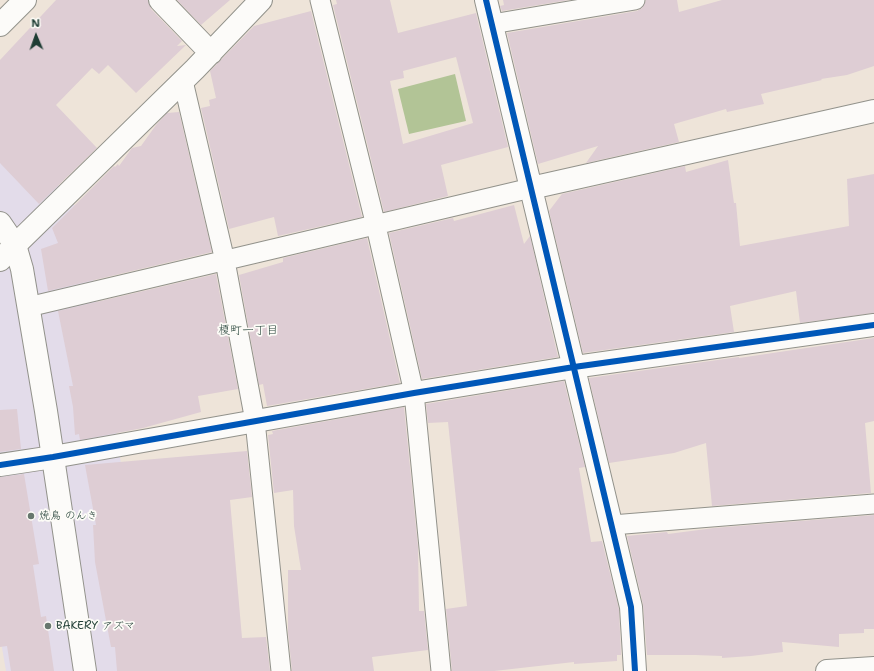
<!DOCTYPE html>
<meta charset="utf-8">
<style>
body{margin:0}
#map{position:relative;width:874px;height:671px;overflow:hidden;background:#eee4d9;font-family:"Shantell Sans",sans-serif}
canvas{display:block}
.north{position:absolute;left:16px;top:16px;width:40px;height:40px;-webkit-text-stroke:3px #fdfcf7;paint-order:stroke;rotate:358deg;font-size:11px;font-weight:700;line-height:16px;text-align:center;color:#1f3d34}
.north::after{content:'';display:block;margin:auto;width:14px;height:18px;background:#1f3d34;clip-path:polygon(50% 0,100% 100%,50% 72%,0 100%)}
</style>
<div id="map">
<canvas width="874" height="671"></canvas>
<div class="north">N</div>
</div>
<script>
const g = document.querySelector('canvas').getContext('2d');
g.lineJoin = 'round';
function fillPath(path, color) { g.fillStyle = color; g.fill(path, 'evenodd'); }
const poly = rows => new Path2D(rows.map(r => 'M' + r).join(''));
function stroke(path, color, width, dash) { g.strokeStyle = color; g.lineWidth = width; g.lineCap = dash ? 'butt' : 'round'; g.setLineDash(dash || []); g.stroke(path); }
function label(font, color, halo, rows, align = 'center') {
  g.font = font + ' "Shantell Sans","Klee One",sans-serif'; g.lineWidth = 3.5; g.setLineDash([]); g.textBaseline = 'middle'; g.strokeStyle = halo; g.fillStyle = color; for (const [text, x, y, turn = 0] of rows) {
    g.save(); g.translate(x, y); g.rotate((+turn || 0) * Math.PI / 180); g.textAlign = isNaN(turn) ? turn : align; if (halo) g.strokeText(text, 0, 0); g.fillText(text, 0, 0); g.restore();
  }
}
fillPath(poly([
 [0,113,84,217,152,671,6,671,0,636]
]), '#e3dcea');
fillPath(poly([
 [455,74,466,121,409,134,398,89]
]), '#b2c496');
fillPath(poly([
 [56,0,148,0,151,9,182,41,177,46,186,45,136,93,108,65,99,74,92,68,56,105,97,148,39,204,0,163,0,60],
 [177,0,230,0,201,25],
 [336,0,390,0,398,33,476,13,508,147,441,165,448,196,384,212,333,5,337,4],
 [456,57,473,123,403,144,390,81,404,78,403,71],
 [503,0,569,0,502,11,500,6,504,5],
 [646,0,677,0,679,12,722,0,874,0,874,66,847,75,821,79,822,80,761,94,764,104,727,112,726,109,674,124,679,142,586,163,598,146,538,164,507,33,637,11,642,8],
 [311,11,362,217,278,236,274,217,229,229,201,108,210,106,209,100,216,98,210,71,254,26],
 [179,112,212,252,48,291,41,249,58,243,52,228,114,166,115,167,118,164,119,166,132,148,141,146,156,125,167,113],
 [728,160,734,203,736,203,740,246,849,226,847,179,874,174,874,313,800,323,796,291,730,306,734,332,583,353,549,211,562,194,685,166,686,172],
 [514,205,524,244,530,236,558,357,422,379,389,233,453,218,454,221],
 [367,238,400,383,267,406,263,384,259,385,239,275,283,262,283,258],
 [216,274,238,389,198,396,201,412,143,428,80,440,79,434,75,435,73,407,69,386,73,386,58,311],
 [874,338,874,421,865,423,871,493,712,506,706,443,674,453,609,463,589,378,739,357,739,358],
 [564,381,585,467,579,468,591,542,602,541,619,609,621,655,617,655,617,661,574,664,574,662,494,671,452,671,446,609,467,606,448,422,428,423,426,404],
 [404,407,418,547,419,611,424,611,428,650,372,657,374,671,292,671,288,632,288,570,301,570,294,526,293,490,274,493,268,435,273,434,272,431],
 [17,409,21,449,0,452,0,410],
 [247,451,252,497,230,500,242,638,266,637,270,671,117,671,115,647,111,647,95,562,93,525,96,525,85,465],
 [24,474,39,564,33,565,41,617,46,616,54,671,11,671,7,646,0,647,0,477],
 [874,515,874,629,864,629,864,633,839,634,839,647,782,642,783,652,751,656,722,658,722,656,695,655,647,655,643,604,627,536,667,532,668,534,714,528]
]), '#decdd4');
const service = poly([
 [320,0,376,226,414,393,441,671],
 [492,24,635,0],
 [183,81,225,261,255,421,281,671],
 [28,307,531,188],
 [612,525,874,504]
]);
const minor = poly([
 [160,0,211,53],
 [486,0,631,607,635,671],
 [0,25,25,0],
 [531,188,874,111],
 [0,260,195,69,261,0],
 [0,465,53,457,414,393,574,367,874,325],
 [827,671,874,668]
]);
const tertiary = poly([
 [0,223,15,245,22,269,46,411,85,671]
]);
stroke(service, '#92928b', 21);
stroke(minor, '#92928b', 24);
stroke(tertiary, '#92928b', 24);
stroke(service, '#fcfbf9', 19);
stroke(minor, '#fcfbf9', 22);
stroke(tertiary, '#fcfbf9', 22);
stroke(poly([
 [486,0,631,607,635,671],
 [0,465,53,457,414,393,574,367,874,325]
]), '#0057b8', 6);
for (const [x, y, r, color] of [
 [31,516,4,"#67776e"],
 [48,626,4,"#67776e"]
]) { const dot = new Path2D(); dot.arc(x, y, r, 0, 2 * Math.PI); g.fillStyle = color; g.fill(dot); stroke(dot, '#fdfcf7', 1.5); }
label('11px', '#1f3d34', '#fdfcf7', [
 ["焼鳥 のんき",39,516],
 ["BAKERY アズマ",56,626]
], 'left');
label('12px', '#1f3d34', '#fdfcf7', [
 ["榎町一丁目",248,331]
]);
</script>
